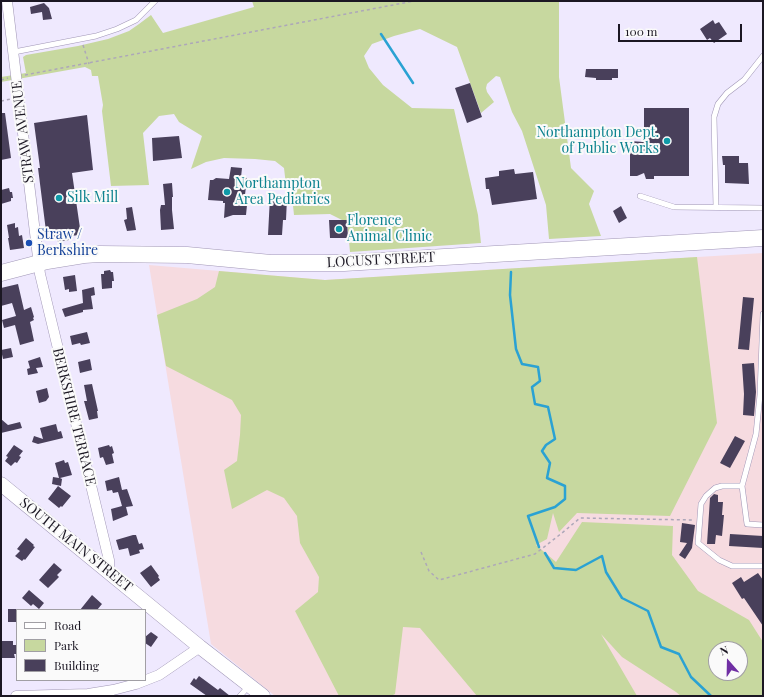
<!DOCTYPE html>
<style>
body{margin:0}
#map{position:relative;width:764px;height:697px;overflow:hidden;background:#efe9fe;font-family:"Playfair Display",serif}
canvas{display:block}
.frame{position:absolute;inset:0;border:2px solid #1b1723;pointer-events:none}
.legend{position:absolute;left:16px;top:609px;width:130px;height:72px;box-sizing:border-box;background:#fafafa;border:1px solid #a19fa4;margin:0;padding:5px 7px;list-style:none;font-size:12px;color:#1b1723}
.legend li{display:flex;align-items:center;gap:8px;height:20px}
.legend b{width:20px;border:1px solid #a19fa4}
.north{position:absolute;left:708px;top:641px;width:40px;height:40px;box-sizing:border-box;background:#fafafa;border:1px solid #a19fa4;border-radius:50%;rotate:340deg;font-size:11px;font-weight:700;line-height:16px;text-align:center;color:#1b1723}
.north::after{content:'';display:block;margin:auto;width:14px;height:18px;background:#702fa4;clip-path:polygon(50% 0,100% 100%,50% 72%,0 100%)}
.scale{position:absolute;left:618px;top:24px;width:124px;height:18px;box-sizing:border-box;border:2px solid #1b1723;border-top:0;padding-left:5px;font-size:12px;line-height:14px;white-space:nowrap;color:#1b1723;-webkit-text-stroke:3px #fafafa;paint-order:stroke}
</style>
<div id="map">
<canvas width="764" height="697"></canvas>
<div class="frame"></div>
<ul class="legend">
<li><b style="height:5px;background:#fff"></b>Road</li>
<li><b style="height:11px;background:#c7d89f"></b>Park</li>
<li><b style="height:11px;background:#49405b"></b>Building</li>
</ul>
<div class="north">N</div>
<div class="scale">100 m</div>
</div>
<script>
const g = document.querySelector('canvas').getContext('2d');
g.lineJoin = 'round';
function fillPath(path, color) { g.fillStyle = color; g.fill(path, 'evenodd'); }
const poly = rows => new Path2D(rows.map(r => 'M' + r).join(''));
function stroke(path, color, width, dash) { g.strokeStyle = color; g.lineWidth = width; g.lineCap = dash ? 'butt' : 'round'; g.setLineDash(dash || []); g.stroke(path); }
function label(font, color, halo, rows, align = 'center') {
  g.font = font + ' "Playfair Display",serif'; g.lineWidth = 4; g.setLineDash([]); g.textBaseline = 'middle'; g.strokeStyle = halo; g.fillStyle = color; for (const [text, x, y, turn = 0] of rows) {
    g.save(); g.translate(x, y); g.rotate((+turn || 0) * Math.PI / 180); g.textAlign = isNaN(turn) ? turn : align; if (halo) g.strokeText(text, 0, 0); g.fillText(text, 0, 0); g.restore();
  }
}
fillPath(poly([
 [763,253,763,696,275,696,211,644,149,265,325,280],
 [716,649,740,649,740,673,716,673]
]), '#f6dbe0');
fillPath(poly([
 [252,1,559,1,559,77,571,168,594,191,589,204,601,236,549,239,546,205,522,131,512,112,500,77,496,76,487,84,486,88,487,92,494,102,481,113,457,47,420,29,394,36,372,44,364,56,369,68,383,85,412,108,454,109,478,215,481,243,350,252,347,220,342,220,330,214,294,215,292,196,287,194,284,168,275,161,255,159,224,158,206,162,191,169,202,136,179,122,174,114,159,116,143,133,149,185,111,186,102,111,103,105,98,76,92,76,91,70,85,67,1,82,1,77,26,73,23,57,26,55,78,46,108,39,129,31,139,24,151,15,163,33,254,7],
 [697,257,717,423,670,516,577,513,559,532,553,513,547,539,536,545,556,562,582,522,673,526,672,555,698,591,749,620,763,642,763,696,681,696,676,692,622,657,601,634,637,696,477,696,420,628,403,627,395,694,391,696,339,696,295,611,318,592,319,577,300,543,297,516,284,498,267,490,232,509,224,470,237,461,240,435,241,415,232,400,166,366,157,315,197,299,215,287,219,271,325,280],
 [716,649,740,649,740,673,716,673]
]), '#c7d89f');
stroke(poly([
 [381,34,413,83],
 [511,272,510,295,516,349,522,364,538,367,540,381,532,387,535,404,548,407,555,439,546,445,542,451,550,463,547,478,565,486,565,499,555,507,528,516,539,547],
 [545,553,554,568,576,570,602,556,606,572,622,598,648,611,661,647,679,654,691,677,711,696]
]), '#2aa2d3', 2.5);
fillPath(poly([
 [44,3,49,8,52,19,43,20,42,12,31,14,30,7],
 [713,20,715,24,719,22,727,34,714,43,710,38,707,40,700,29],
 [586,69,618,69,618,78,612,78,612,80,596,80,596,78,585,77],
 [470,83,482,117,467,123,455,88],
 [644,108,689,108,689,176,654,176,654,179,646,179,644,173,637,176,630,176,630,141,644,142],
 [1,113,5,113,11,158,1,160],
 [87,115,93,170,72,173,81,235,69,236,69,240,58,242,57,238,47,239,38,168,40,168,34,123],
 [179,136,182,158,153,161,152,138],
 [722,156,739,156,739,163,748,163,749,184,725,183,725,165,723,165],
 [231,167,242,168,241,177,247,178,244,203,247,205,246,215,233,215,224,218,225,203,223,203,223,201,208,200,210,180,213,180,216,178,229,179],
 [514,169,515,174,533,172,537,199,492,205,489,189,486,189,485,178,499,176,499,171],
 [172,183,173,197,172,197,172,210,174,229,161,230,160,210,161,205,165,205,163,184],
 [9,188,10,192,12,192,13,198,11,198,11,201,1,204,1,190],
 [270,197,287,198,286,220,283,220,282,235,268,235],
 [621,206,627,218,619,223,613,211],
 [132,207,136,230,127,231,124,220,127,219,126,208],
 [329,220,347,220,348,238,330,238],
 [15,223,15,228,18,227,19,236,22,235,24,248,10,250,8,238,9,238,7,225],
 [110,270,111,272,113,272,114,281,112,281,112,288,102,289,101,274,104,274,104,271],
 [75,275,77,291,69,292,69,289,65,290,63,277],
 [18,284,24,310,31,307,34,317,33,318,34,320,30,322,34,341,20,345,15,325,4,328,2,320,16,316,12,303,1,306,1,288],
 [94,287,95,295,91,296,93,309,83,310,83,312,65,317,62,309,83,303,82,290],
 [743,297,754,298,749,350,738,349],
 [87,332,90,343,81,345,80,343,72,345,70,336],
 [11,348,13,357,3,359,1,350],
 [40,357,43,367,36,368,38,373,28,375,27,369,30,368,28,361],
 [90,359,92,370,80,373,78,362],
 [754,363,756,392,754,416,743,415,744,394,742,364],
 [92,384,98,411,97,411,98,418,89,420,84,401,87,401,84,385],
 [47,388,49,397,46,401,39,403,36,391],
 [1,419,8,425,20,422,22,428,1,433],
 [56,424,58,432,61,431,63,438,38,444,32,442,34,436,43,439,40,428],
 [735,436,745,441,730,468,720,463],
 [14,445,23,451,19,456,21,457,17,463,15,462,11,466,5,461,8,457,6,456],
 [109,445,110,447,112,446,114,453,112,454,114,463,106,465,103,457,100,458,98,448],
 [64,460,65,463,68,462,72,475,60,478,62,479,61,486,52,484,53,477,59,478,55,463],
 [119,477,122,490,127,489,133,506,126,507,128,515,113,521,111,509,122,506,118,492,113,493,112,490,107,491,105,481],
 [58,486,71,496,62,507,61,506,59,508,48,499],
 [714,494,718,495,718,502,723,502,722,515,724,515,722,536,716,535,715,544,707,544,710,498],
 [682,523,695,525,692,548,685,559,679,555,687,543,680,542],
 [730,534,763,536,763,548,729,546],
 [133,535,136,535,139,544,142,543,144,549,139,550,140,553,130,556,128,548,119,550,116,540],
 [26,538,34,545,33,546,35,547,25,560,24,559,22,561,15,556,20,551,17,549],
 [54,563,62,570,57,575,59,577,48,588,39,580],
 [151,565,159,576,158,577,160,580,151,587,140,573],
 [758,573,763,580,763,626,744,598,742,599,732,583,741,577,744,582],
 [29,590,44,603,39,609,33,604,31,606,22,598],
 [92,595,102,604,97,610,80,610],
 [8,609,17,609,17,622,8,622],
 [151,632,158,637,151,647,145,643,145,637],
 [1,641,13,641,13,645,16,645,16,654,14,654,15,658,1,658],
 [199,676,218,690,220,688,230,696,207,696,190,684,194,678,196,680]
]), '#49405b');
const service = poly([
 [14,52,96,36,117,29,136,20,155,1],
 [640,196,674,207,763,208],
 [716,207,714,117,718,104,727,93,744,80,763,56],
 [763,314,760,395,756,434,742,486,747,524,763,525],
 [742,486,722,486,715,488,706,496,701,504,698,543,719,560,732,566,763,566],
 [240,696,249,686]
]);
const minor = poly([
 [7,1,40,274,109,560,109,571],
 [16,696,88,694,113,690,136,684,159,675,200,647]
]);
const secondary = poly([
 [1,484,200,647,263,696]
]);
const trunk = poly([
 [1,273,47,261,84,255,100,254,187,255,271,263,344,263,763,238]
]);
stroke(service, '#a096b6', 6);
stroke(minor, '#a096b6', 11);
stroke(secondary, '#a096b6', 15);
stroke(trunk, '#a096b6', 17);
stroke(poly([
 [83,45,89,64],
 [25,75,414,1],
 [1,80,8,78],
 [1,101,11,99],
 [421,552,429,571,439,580,535,554,562,533,580,518,694,520]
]), '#ada7b9', 1.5, [3, 3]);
stroke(service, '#fff', 5);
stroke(minor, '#fff', 10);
stroke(secondary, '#fff', 14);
stroke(trunk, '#fff', 16);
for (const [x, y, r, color] of [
 [667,141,4,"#0f9aa8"],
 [227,192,4,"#0f9aa8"],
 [59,198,4,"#0f9aa8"],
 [339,229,4,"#0f9aa8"],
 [29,243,4,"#1a4fb4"]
]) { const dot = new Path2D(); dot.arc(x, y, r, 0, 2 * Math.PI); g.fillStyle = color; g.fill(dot); stroke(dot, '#fafafa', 1.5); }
label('14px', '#1b1723', '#fafafa', [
 ["STRAW AVENUE",23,132,-97],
 ["LOCUST STREET",381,260,-3],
 ["BERKSHIRE TERRACE",74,417,76],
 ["SOUTH MAIN STREET",76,545,39]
]);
label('14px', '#0d838f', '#fafafa', [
 ["Northampton Dept.",659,133,"right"],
 ["of Public Works",659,149,"right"],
 ["Northampton",235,184],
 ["Area Pediatrics",235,200],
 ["Silk Mill",67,198],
 ["Florence",347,221],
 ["Animal Clinic",347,237]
], 'left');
label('14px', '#164399', '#fafafa', [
 ["Straw /",37,235],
 ["Berkshire",37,251]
], 'left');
</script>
